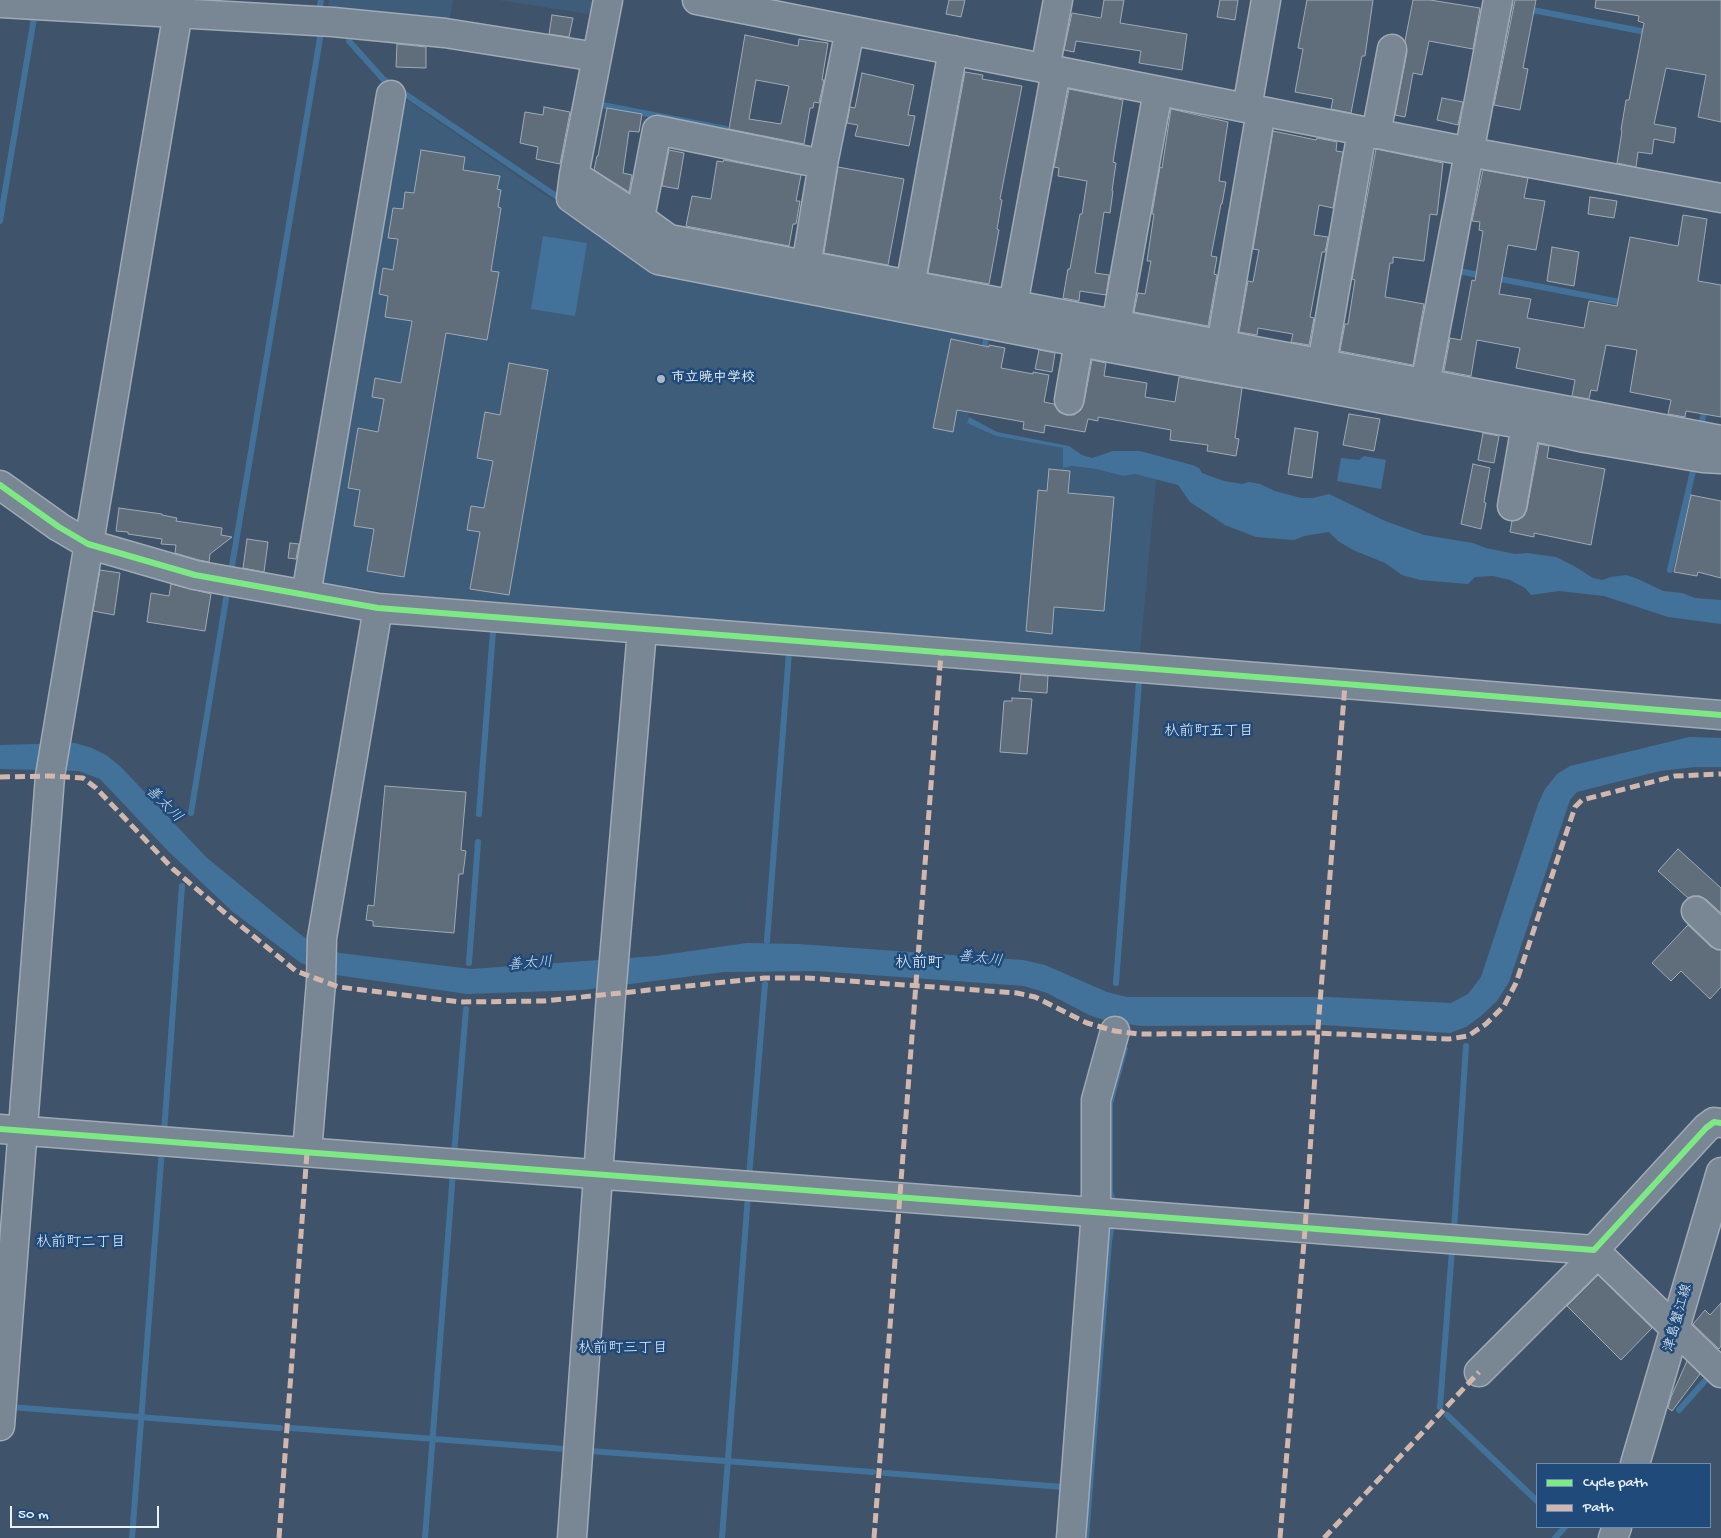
<!DOCTYPE html>
<meta charset="utf-8">
<style>
body{margin:0}
#map{position:relative;width:1721px;height:1538px;overflow:hidden;background:#3f546a;font-family:"Gochi Hand",sans-serif}
canvas{display:block}
.legend{position:absolute;left:1536px;top:1463px;width:175px;height:65px;box-sizing:border-box;background:#1f4a7a;border:1px solid #6f8dac;margin:0;padding:6px 9px;list-style:none;font-size:15px;color:#e8f1f8}
.legend li{display:flex;align-items:center;gap:10px;height:25px}
.legend b{width:25px;border:1px solid #6f8dac}
.scale{position:absolute;left:10px;top:1506px;width:149px;height:22px;box-sizing:border-box;border:2px solid #e8f1f8;border-top:0;padding-left:6px;font-size:15px;line-height:18px;white-space:nowrap;color:#e8f1f8;-webkit-text-stroke:4px #1f4a7a;paint-order:stroke}
</style>
<div id="map">
<canvas width="1721" height="1538"></canvas>
<ul class="legend">
<li><b style="height:6px;background:#7ce984"></b>Cycle path</li>
<li><b style="height:6px;background:#d1b7ad"></b>Path</li>
</ul>
<div class="scale">50 m</div>
</div>
<script>
const g = document.querySelector('canvas').getContext('2d');
g.lineJoin = 'round';
function fillPath(path, color) { g.fillStyle = color; g.fill(path, 'evenodd'); }
const poly = rows => new Path2D(rows.map(r => 'M' + r).join(''));
function stroke(path, color, width, dash) { g.strokeStyle = color; g.lineWidth = width; g.lineCap = dash ? 'butt' : 'round'; g.setLineDash(dash || []); g.stroke(path); }
function label(font, color, halo, rows, align = 'center') {
  g.font = font + ' "Gochi Hand","Klee One",sans-serif'; g.lineWidth = 5; g.setLineDash([]); g.textBaseline = 'middle'; g.strokeStyle = halo; g.fillStyle = color; for (const [text, x, y, turn = 0] of rows) {
    g.save(); g.translate(x, y); g.rotate((+turn || 0) * Math.PI / 180); g.textAlign = isNaN(turn) ? turn : align; if (halo) g.strokeText(text, 0, 0); g.fillText(text, 0, 0); g.restore();
  }
}
fillPath(poly([
 [329,0,453,0,449,24,327,14],
 [499,0,598,0,595,15],
 [395,92,656,271,982,334,967,423,996,436,1063,448,1063,468,1072,466,1096,469,1122,476,1135,474,1156,479,1140,652,431,599,320,582]
]), '#3e5d7b');
fillPath(poly([
 [543,236,587,243,575,316,531,309],
 [969,417,997,432,1069,446,1082,455,1092,458,1113,451,1140,451,1192,465,1199,468,1202,473,1224,481,1242,484,1249,482,1260,484,1275,491,1301,498,1313,498,1329,494,1385,521,1424,535,1473,543,1486,548,1515,554,1527,553,1556,557,1574,566,1593,578,1602,580,1611,577,1626,575,1638,579,1663,591,1682,593,1695,598,1721,600,1721,624,1668,617,1604,596,1559,591,1531,595,1525,588,1510,580,1493,576,1475,577,1468,584,1420,580,1402,575,1385,563,1353,550,1338,541,1329,532,1304,536,1294,540,1256,537,1225,525,1190,502,1178,485,1135,474,1123,476,1096,469,1072,466,1063,468,1063,448,996,436,967,423],
 [1364,456,1386,460,1381,489,1337,481,1341,458,1359,460],
 [1689,737,1721,738,1721,767,1695,767,1660,771,1577,792,1570,800,1509,982,1497,1001,1481,1016,1466,1027,1450,1033,1323,1025,1142,1026,1110,1022,1089,1015,1047,993,1024,986,817,971,724,972,583,990,467,994,336,975,301,963,233,912,168,851,100,779,79,771,0,769,0,745,75,743,92,748,106,755,120,766,206,857,296,931,316,946,340,953,471,969,656,956,747,943,798,944,1023,960,1045,965,1107,992,1127,997,1328,997,1451,1003,1468,994,1481,977,1538,804,1545,789,1557,774,1570,766],
 [1121,1045,1128,1048,1113,1104,1113,1191,1118,1208,1112,1242,1089,1538,1082,1538,1106,1102]
]), '#42729a');
stroke(poly([
 [1512,6,1651,33],
 [319,11,321,0],
 [349,41,383,79,556,196],
 [597,104,726,129],
 [0,221,35,12],
 [1459,271,1483,276],
 [1495,278,1625,303],
 [983,355,987,332,985,331],
 [1702,421,1705,408],
 [232,566,321,32],
 [1670,570,1693,471],
 [191,813,227,593],
 [479,814,493,631],
 [767,941,789,652],
 [469,963,478,842],
 [1116,983,1139,681],
 [164,1132,182,886],
 [454,1155,466,1009],
 [749,1177,765,984],
 [1454,1230,1466,1046],
 [10,1407,280,1428],
 [1440,1407,1452,1250],
 [1679,1410,1711,1374],
 [1447,1415,1537,1501],
 [291,1428,565,1449],
 [590,1451,873,1472],
 [885,1473,1063,1487],
 [132,1538,162,1149],
 [425,1538,453,1172],
 [722,1538,748,1195],
 [1555,1538,1565,1527]
]), '#42729a', 6);
const building = poly([
 [949,0,965,0,961,17,946,14,949,0],
 [1104,0,1124,0,1120,23,1187,34,1182,70,1139,63,1141,51,1076,41,1074,52,1064,50,1072,13,1101,18,1104,0],
 [1220,0,1238,0,1235,20,1217,17,1220,0],
 [1307,0,1373,0,1365,56,1362,56,1351,113,1331,109,1333,99,1295,92,1303,49,1298,48,1307,0],
 [1413,0,1430,0,1480,8,1473,49,1429,41,1422,75,1413,73,1405,117,1395,115,1407,52,1405,41,1413,0],
 [1515,0,1536,0,1523,68,1528,69,1520,110,1494,105,1515,0],
 [1596,0,1721,0,1721,122,1698,117,1706,75,1666,68,1654,124,1676,128,1674,143,1654,139,1652,154,1638,152,1636,167,1617,163,1622,131,1621,130,1626,100,1629,100,1644,23,1638,21,1639,16,1595,8,1596,0],
 [552,15,573,18,569,37,549,34,552,15],
 [745,35,798,46,799,39,828,43,822,80,824,80,819,103,814,102,813,108,810,108,804,144,729,129,745,35],
 [756,80,789,86,781,124,749,119,756,80],
 [397,44,426,47,426,68,396,67,397,44],
 [965,72,983,75,982,79,1022,86,1000,199,1002,200,997,229,999,230,989,284,928,273,965,72],
 [862,73,914,85,908,115,915,116,909,146,855,136,858,125,847,123,850,107,855,108,862,73],
 [1069,89,1123,100,1113,162,1116,163,1112,191,1113,191,1110,213,1104,212,1095,273,1109,275,1106,295,1080,291,1079,301,1063,298,1068,269,1070,269,1080,214,1082,214,1087,181,1058,176,1059,168,1054,167,1069,89],
 [1442,98,1463,102,1458,125,1437,120,1442,98],
 [544,107,570,112,560,164,536,159,538,147,520,143,525,112,543,115,544,107],
 [607,108,642,114,639,132,629,131,623,173,632,175,629,192,594,170,597,156,598,156,607,108],
 [1171,109,1228,122,1219,181,1226,182,1222,204,1221,204,1211,256,1217,257,1214,274,1217,275,1208,326,1134,312,1138,293,1145,294,1151,261,1147,261,1154,214,1152,214,1160,167,1162,168,1171,109],
 [1273,131,1316,140,1317,138,1337,142,1336,151,1343,152,1333,208,1319,205,1314,235,1328,237,1325,252,1322,252,1310,317,1314,318,1309,345,1291,342,1293,334,1258,328,1257,335,1239,332,1248,281,1253,282,1259,250,1253,249,1273,131],
 [1376,149,1443,163,1437,215,1430,214,1424,261,1393,257,1393,263,1390,263,1385,297,1424,304,1413,365,1340,351,1345,324,1348,324,1355,280,1352,279,1376,149],
 [421,150,465,157,463,170,500,176,497,189,501,190,498,207,501,208,491,271,499,272,487,340,446,333,404,577,367,571,374,529,354,526,360,490,348,488,358,428,378,432,384,399,372,397,375,378,401,383,412,321,385,317,388,296,379,294,383,268,393,270,398,239,388,238,393,208,403,209,405,192,414,193,421,150],
 [669,150,684,153,678,189,662,186,669,150],
 [724,160,801,175,796,201,800,201,796,224,793,224,789,246,686,226,692,196,711,199,717,161,723,162,724,160],
 [838,167,904,179,888,265,824,253,838,167],
 [1483,170,1528,178,1524,198,1545,201,1536,250,1508,245,1499,294,1531,299,1527,318,1584,328,1589,301,1617,306,1630,237,1678,246,1683,215,1707,219,1698,281,1721,285,1721,417,1686,411,1685,417,1668,414,1671,400,1630,392,1637,350,1606,345,1597,391,1591,390,1589,399,1572,396,1575,380,1516,368,1520,348,1477,340,1471,376,1444,371,1450,338,1461,340,1472,280,1475,281,1483,231,1479,230,1480,222,1472,221,1483,170],
 [1590,197,1617,201,1614,218,1588,214,1590,197],
 [1552,247,1579,252,1574,286,1547,281,1552,247],
 [951,339,989,347,989,345,1005,348,1001,368,1033,374,1033,372,1049,375,1044,402,1054,404,1059,412,1066,415,1074,415,1081,410,1084,403,1092,360,1106,363,1104,376,1147,383,1145,397,1175,402,1179,377,1242,388,1235,438,1239,439,1236,456,1207,451,1208,445,1170,440,1171,430,1098,417,1098,421,1088,419,1085,432,1045,425,1044,433,1023,429,1024,422,957,410,953,432,933,428,951,339],
 [1039,350,1055,353,1052,372,1035,369,1039,350],
 [509,363,548,370,509,595,470,589,480,532,467,530,471,506,484,508,493,461,477,458,485,412,500,415,509,363],
 [1349,414,1380,419,1374,451,1343,445,1349,414],
 [1295,428,1318,432,1312,478,1288,474,1295,428],
 [1483,433,1499,436,1494,463,1478,460,1483,433],
 [1539,444,1549,446,1547,458,1605,469,1591,545,1534,533,1534,537,1510,532,1512,521,1518,520,1524,516,1527,509,1539,444],
 [1473,464,1490,468,1484,502,1486,503,1481,529,1461,524,1473,464],
 [1049,469,1070,471,1068,493,1114,497,1104,611,1054,607,1052,634,1026,631,1038,490,1047,491,1049,469],
 [1691,495,1721,501,1721,578,1698,572,1697,576,1674,572,1691,495],
 [119,508,162,514,162,515,177,518,176,521,222,528,221,535,232,537,210,554,209,562,199,560,175,553,176,545,161,544,162,539,128,534,128,532,116,531,119,508],
 [247,539,268,542,264,572,243,568,247,539],
 [290,543,299,544,296,559,288,558,290,543],
 [100,570,120,573,114,615,93,611,100,570],
 [171,584,211,594,205,631,147,622,151,593,169,596,171,584],
 [1021,674,1048,676,1047,693,1019,691,1021,674],
 [1012,698,1032,699,1027,754,1000,752,1004,701,1012,701,1012,698],
 [385,786,466,792,461,850,466,851,463,874,459,874,454,933,373,926,373,921,366,920,368,905,374,906,385,786],
 [1678,849,1721,888,1721,913,1707,900,1700,896,1692,896,1688,898,1658,871,1678,849],
 [1688,925,1710,946,1717,950,1721,950,1721,987,1710,999,1681,971,1671,981,1652,963,1688,925],
 [1598,1275,1652,1328,1621,1360,1567,1306,1598,1275],
 [1721,1303,1721,1346,1719,1349,1693,1324,1705,1310,1710,1315,1721,1303],
 [1687,1361,1700,1374,1672,1411,1668,1408,1671,1397,1687,1361]
]);
fillPath(building, '#606d7a');
stroke(building, '#9faab5', 1);
const minor = poly([
 [608,0,574,175,640,218,669,239,1721,440],
 [697,0,1470,152,1721,198],
 [1498,0,1421,406,1526,425,1585,438,1703,458,1721,459],
 [0,3,333,22,445,33,597,57],
 [1045,69,1058,0],
 [1247,108,1266,0],
 [1376,134,1392,49],
 [574,175,571,198,658,260,1079,342,1421,406],
 [640,218,657,130,823,164],
 [806,266,823,164,850,30],
 [910,286,953,50],
 [1013,305,1056,71],
 [1116,325,1158,91],
 [1221,345,1261,111],
 [1322,364,1362,131],
 [1069,400,1079,342],
 [0,485,59,527,88,544,195,575,378,608,1345,684,1721,715],
 [1512,506,1526,425],
 [306,595,391,95],
 [1696,911,1721,935],
 [0,1129,1594,1250,1706,1128,1714,1122,1721,1123],
 [307,1152,321,982,322,938,378,608],
 [1594,1250,1721,1373],
 [1479,1372,1593,1258,1594,1250],
 [0,1426,50,776,180,0],
 [572,1538,611,995,642,630],
 [1071,1538,1096,1212,1096,1100,1115,1031]
]);
const major = poly([
 [1635,1464,1721,1172],
 [1613,1538,1617,1527]
]);
stroke(minor, '#9faab5', 31);
stroke(major, '#9faab5', 31);
stroke(minor, '#798694', 28);
stroke(major, '#798694', 28);
stroke(poly([
 [0,777,50,776,83,778,96,788,173,869,225,913,296,971,339,987,460,1002,544,1001,764,978,807,978,1017,993,1035,997,1087,1023,1115,1031,1138,1034,1317,1033,1449,1039,1468,1036,1486,1024,1504,1006,1516,983,1575,807,1582,800,1675,776,1721,774],
 [279,1538,307,1152],
 [874,1538,941,653],
 [1280,1538,1305,1229,1318,1028,1345,684],
 [1324,1538,1479,1372]
]), '#d1b7ad', 5, [10, 5]);
stroke(poly([
 [0,485,59,527,88,544,195,575,378,608,1345,684,1721,715],
 [0,1129,1594,1250,1706,1128,1714,1122,1721,1123]
]), '#7ce984', 6);
for (const [x, y, r, color] of [
 [661,379,5,"#adbac6"]
]) { const dot = new Path2D(); dot.arc(x, y, r, 0, 2 * Math.PI); g.fillStyle = color; g.fill(dot); stroke(dot, '#1f4a7a', 2); }
label('bold 14px', '#e8f1f8', '#1f4a7a', [
 ["市立暁中学校",671,379]
], 'left');
label('14px', '#e8f1f8', '#1f4a7a', [
 ["津島蟹江線",1679,1318,-74]
]);
label('15px', '#e8f1f8', '#1f4a7a', [
 ["杁前町五丁目",1209,733],
 ["杁前町二丁目",81,1244],
 ["杁前町三丁目",623,1350]
]);
label('italic 15px', '#cfdeeb', '#1f4a7a', [
 ["善太川",163,805,45],
 ["善太川",980,960,7],
 ["善太川",530,965,-4]
]);
label('16px', '#e8f1f8', '#1f4a7a', [
 ["杁前町",919,965]
]);
</script>
